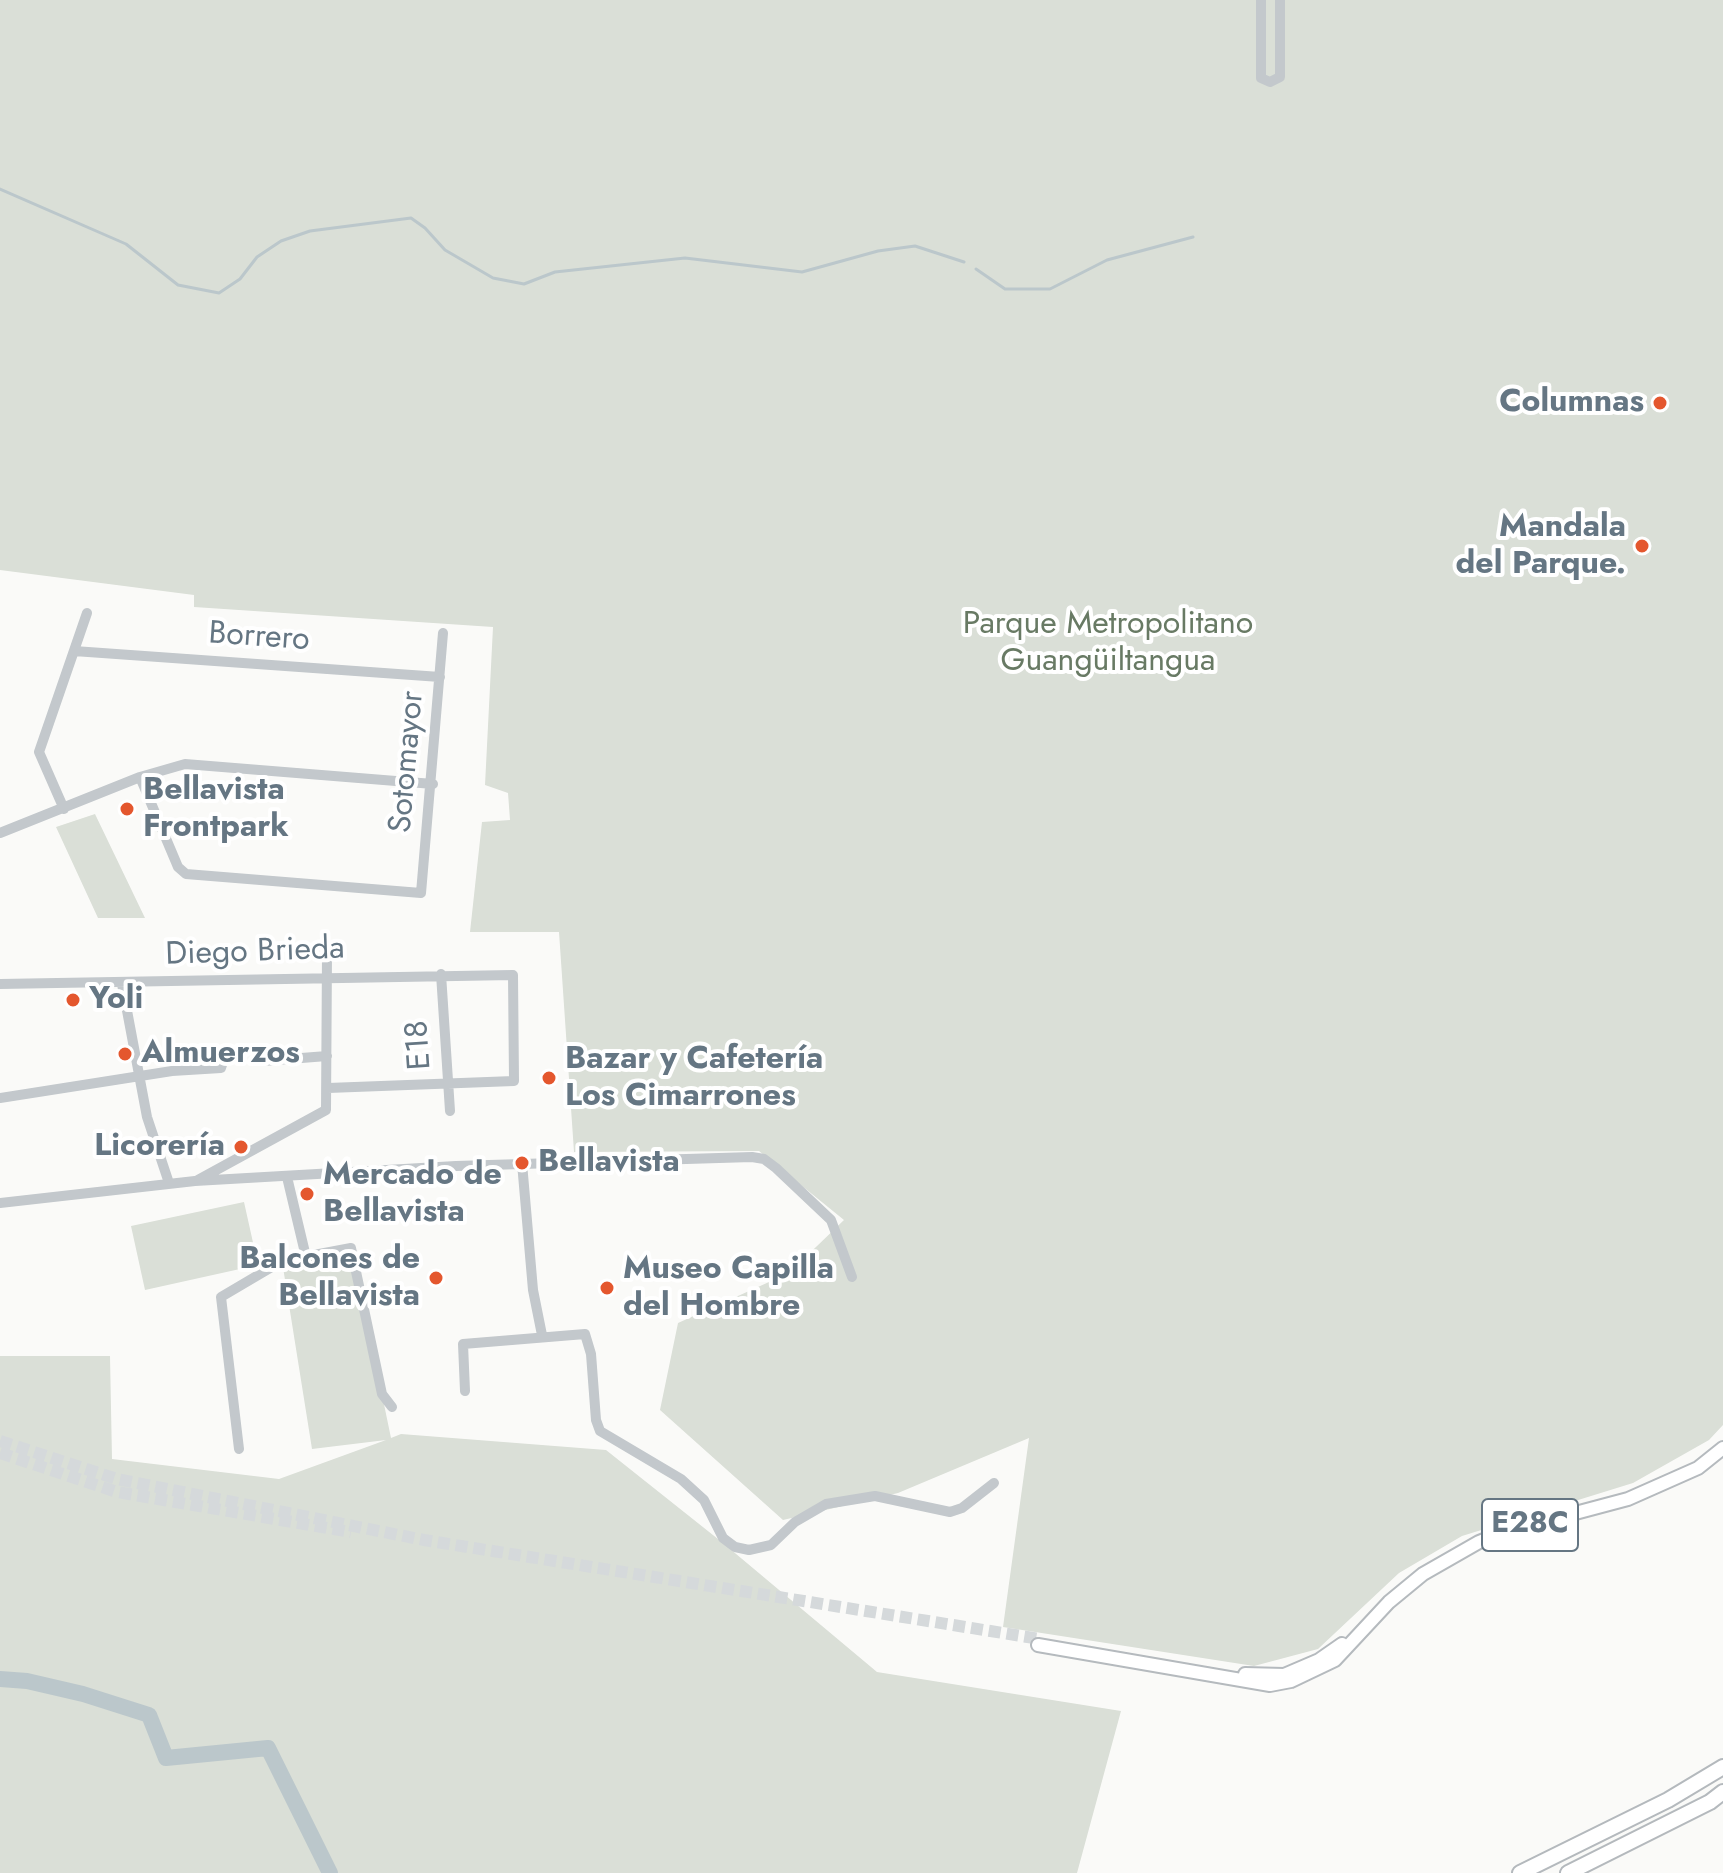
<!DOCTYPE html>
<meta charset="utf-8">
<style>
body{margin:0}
canvas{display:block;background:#fafaf8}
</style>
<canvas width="1723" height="1873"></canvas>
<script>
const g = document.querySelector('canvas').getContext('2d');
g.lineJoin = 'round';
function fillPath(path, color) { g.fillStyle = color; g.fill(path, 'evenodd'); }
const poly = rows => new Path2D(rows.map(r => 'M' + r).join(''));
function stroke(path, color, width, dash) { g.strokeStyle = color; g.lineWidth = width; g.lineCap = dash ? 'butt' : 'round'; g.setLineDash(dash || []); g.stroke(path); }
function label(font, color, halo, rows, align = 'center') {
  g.font = font + ' Jost,sans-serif'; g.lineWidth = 8; g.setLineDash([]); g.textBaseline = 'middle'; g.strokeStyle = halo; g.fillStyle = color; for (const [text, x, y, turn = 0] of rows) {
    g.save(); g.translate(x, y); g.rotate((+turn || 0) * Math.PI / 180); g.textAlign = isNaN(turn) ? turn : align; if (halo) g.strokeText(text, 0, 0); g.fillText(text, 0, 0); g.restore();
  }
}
fillPath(poly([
 [0,0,1723,0,1723,1425,1709,1440,1633,1483,1462,1536,1399,1573,1318,1649,1254,1666,1003,1627,1029,1438,898,1493,783,1520,660,1410,678,1323,789,1273,844,1220,759,1151,574,1152,559,932,470,932,482,822,510,820,508,793,485,785,493,627,194,607,194,595,0,570],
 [95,814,145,918,98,918,56,827],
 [244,1202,258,1265,145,1290,131,1226],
 [352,1250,391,1438,401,1434,606,1450,723,1543,877,1672,1121,1711,1077,1873,0,1873,0,1356,110,1356,112,1459,279,1479,386,1440,312,1449,282,1261]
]), '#dadfd7');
stroke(poly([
 [0,189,126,244,178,285,219,293,240,279,257,257,281,241,310,231,411,218,425,228,445,250,493,278,524,284,555,272,685,258,802,272,878,251,915,246,964,262],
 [976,269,1005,289,1050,289,1107,260,1193,237]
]), '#bbc7cb', 3);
stroke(poly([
 [0,1679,27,1681,83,1694,149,1715,166,1758,268,1748,330,1873]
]), '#bbc7cb', 16);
stroke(poly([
 [0,1441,117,1479,424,1540,1040,1639],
 [0,1453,117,1492,351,1532]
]), '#d5d9db', 12, [12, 6]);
const major = poly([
 [1038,1645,1270,1685,1291,1681,1335,1660,1389,1602,1423,1574,1479,1542,1504,1532,1628,1499,1698,1468,1723,1448],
 [1245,1674,1284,1675,1319,1660,1342,1644]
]);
const highway = poly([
 [1520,1873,1668,1800,1723,1767],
 [1568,1873,1710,1802,1723,1792]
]);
stroke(major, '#b5babe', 16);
stroke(highway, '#b4b9bd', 18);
stroke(poly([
 [1261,0,1261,78,1270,82,1280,77,1280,0],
 [74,651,440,677],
 [140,777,178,867,186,874,421,893,443,633],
 [64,809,39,752,87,613],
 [0,833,140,777,185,764,433,784],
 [441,974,450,1111],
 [0,984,513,975,514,1081,328,1088],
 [122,984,147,1117,169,1183],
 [263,1061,327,1056],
 [0,1098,172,1071,221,1068,224,1059,210,1054],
 [522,1163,533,1290,542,1335],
 [287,1177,306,1257],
 [198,1180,326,1110,327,954],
 [0,1203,195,1181,456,1166,752,1157,764,1159,776,1168,831,1220,852,1277],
 [465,1391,463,1344,585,1334,591,1354,596,1420,600,1431,681,1479,704,1500,723,1538,735,1547,749,1550,771,1545,795,1522,826,1504,875,1496,950,1512,962,1508,994,1483],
 [239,1449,221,1297,282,1261,351,1248,382,1394,392,1407]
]), '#c3c8cc', 10);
stroke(major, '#fff', 12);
stroke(highway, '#fff', 14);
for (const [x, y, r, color] of [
 [1660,403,8,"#e4572e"],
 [1642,546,8,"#e4572e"],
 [127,809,8,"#e4572e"],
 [73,1000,8,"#e4572e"],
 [125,1054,8,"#e4572e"],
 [549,1078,8,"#e4572e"],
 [241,1147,8,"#e4572e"],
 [522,1163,8,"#e4572e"],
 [307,1194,8,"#e4572e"],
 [436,1278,8,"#e4572e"],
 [607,1288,8,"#e4572e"]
]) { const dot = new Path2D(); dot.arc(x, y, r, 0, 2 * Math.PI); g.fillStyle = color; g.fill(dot); stroke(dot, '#fff', 3); }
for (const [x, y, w] of [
 [1530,1525,96]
]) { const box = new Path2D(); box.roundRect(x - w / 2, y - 26, w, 52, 6); g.fillStyle = '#fff'; g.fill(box); stroke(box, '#657683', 2); }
label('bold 30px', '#657683', null, [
 ["E28C",1530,1525]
]);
label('bold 32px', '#657683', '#fff', [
 ["Columnas",1644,403,"right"],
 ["Mandala",1626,528,"right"],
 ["del Parque.",1626,565,"right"],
 ["Bellavista",143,791],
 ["Frontpark",143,828],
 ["Yoli",89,1000],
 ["Almuerzos",141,1054],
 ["Bazar y Cafetería",565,1060],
 ["Los Cimarrones",565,1097],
 ["Licorería",225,1147,"right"],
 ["Bellavista",538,1163],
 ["Mercado de",323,1176],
 ["Bellavista",323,1213],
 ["Balcones de",420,1260,"right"],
 ["Bellavista",420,1297,"right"],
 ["Museo Capilla",623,1270],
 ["del Hombre",623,1307]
], 'left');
label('32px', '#687a64', '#fff', [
 ["Parque Metropolitano",1108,625],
 ["Guangüiltangua",1108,662]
]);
label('32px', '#657683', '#fff', [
 ["Borrero",259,638,4],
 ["Sotomayor",408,762,-85],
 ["Diego Brieda",255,953,-2],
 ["E18",420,1045,-94]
]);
</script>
